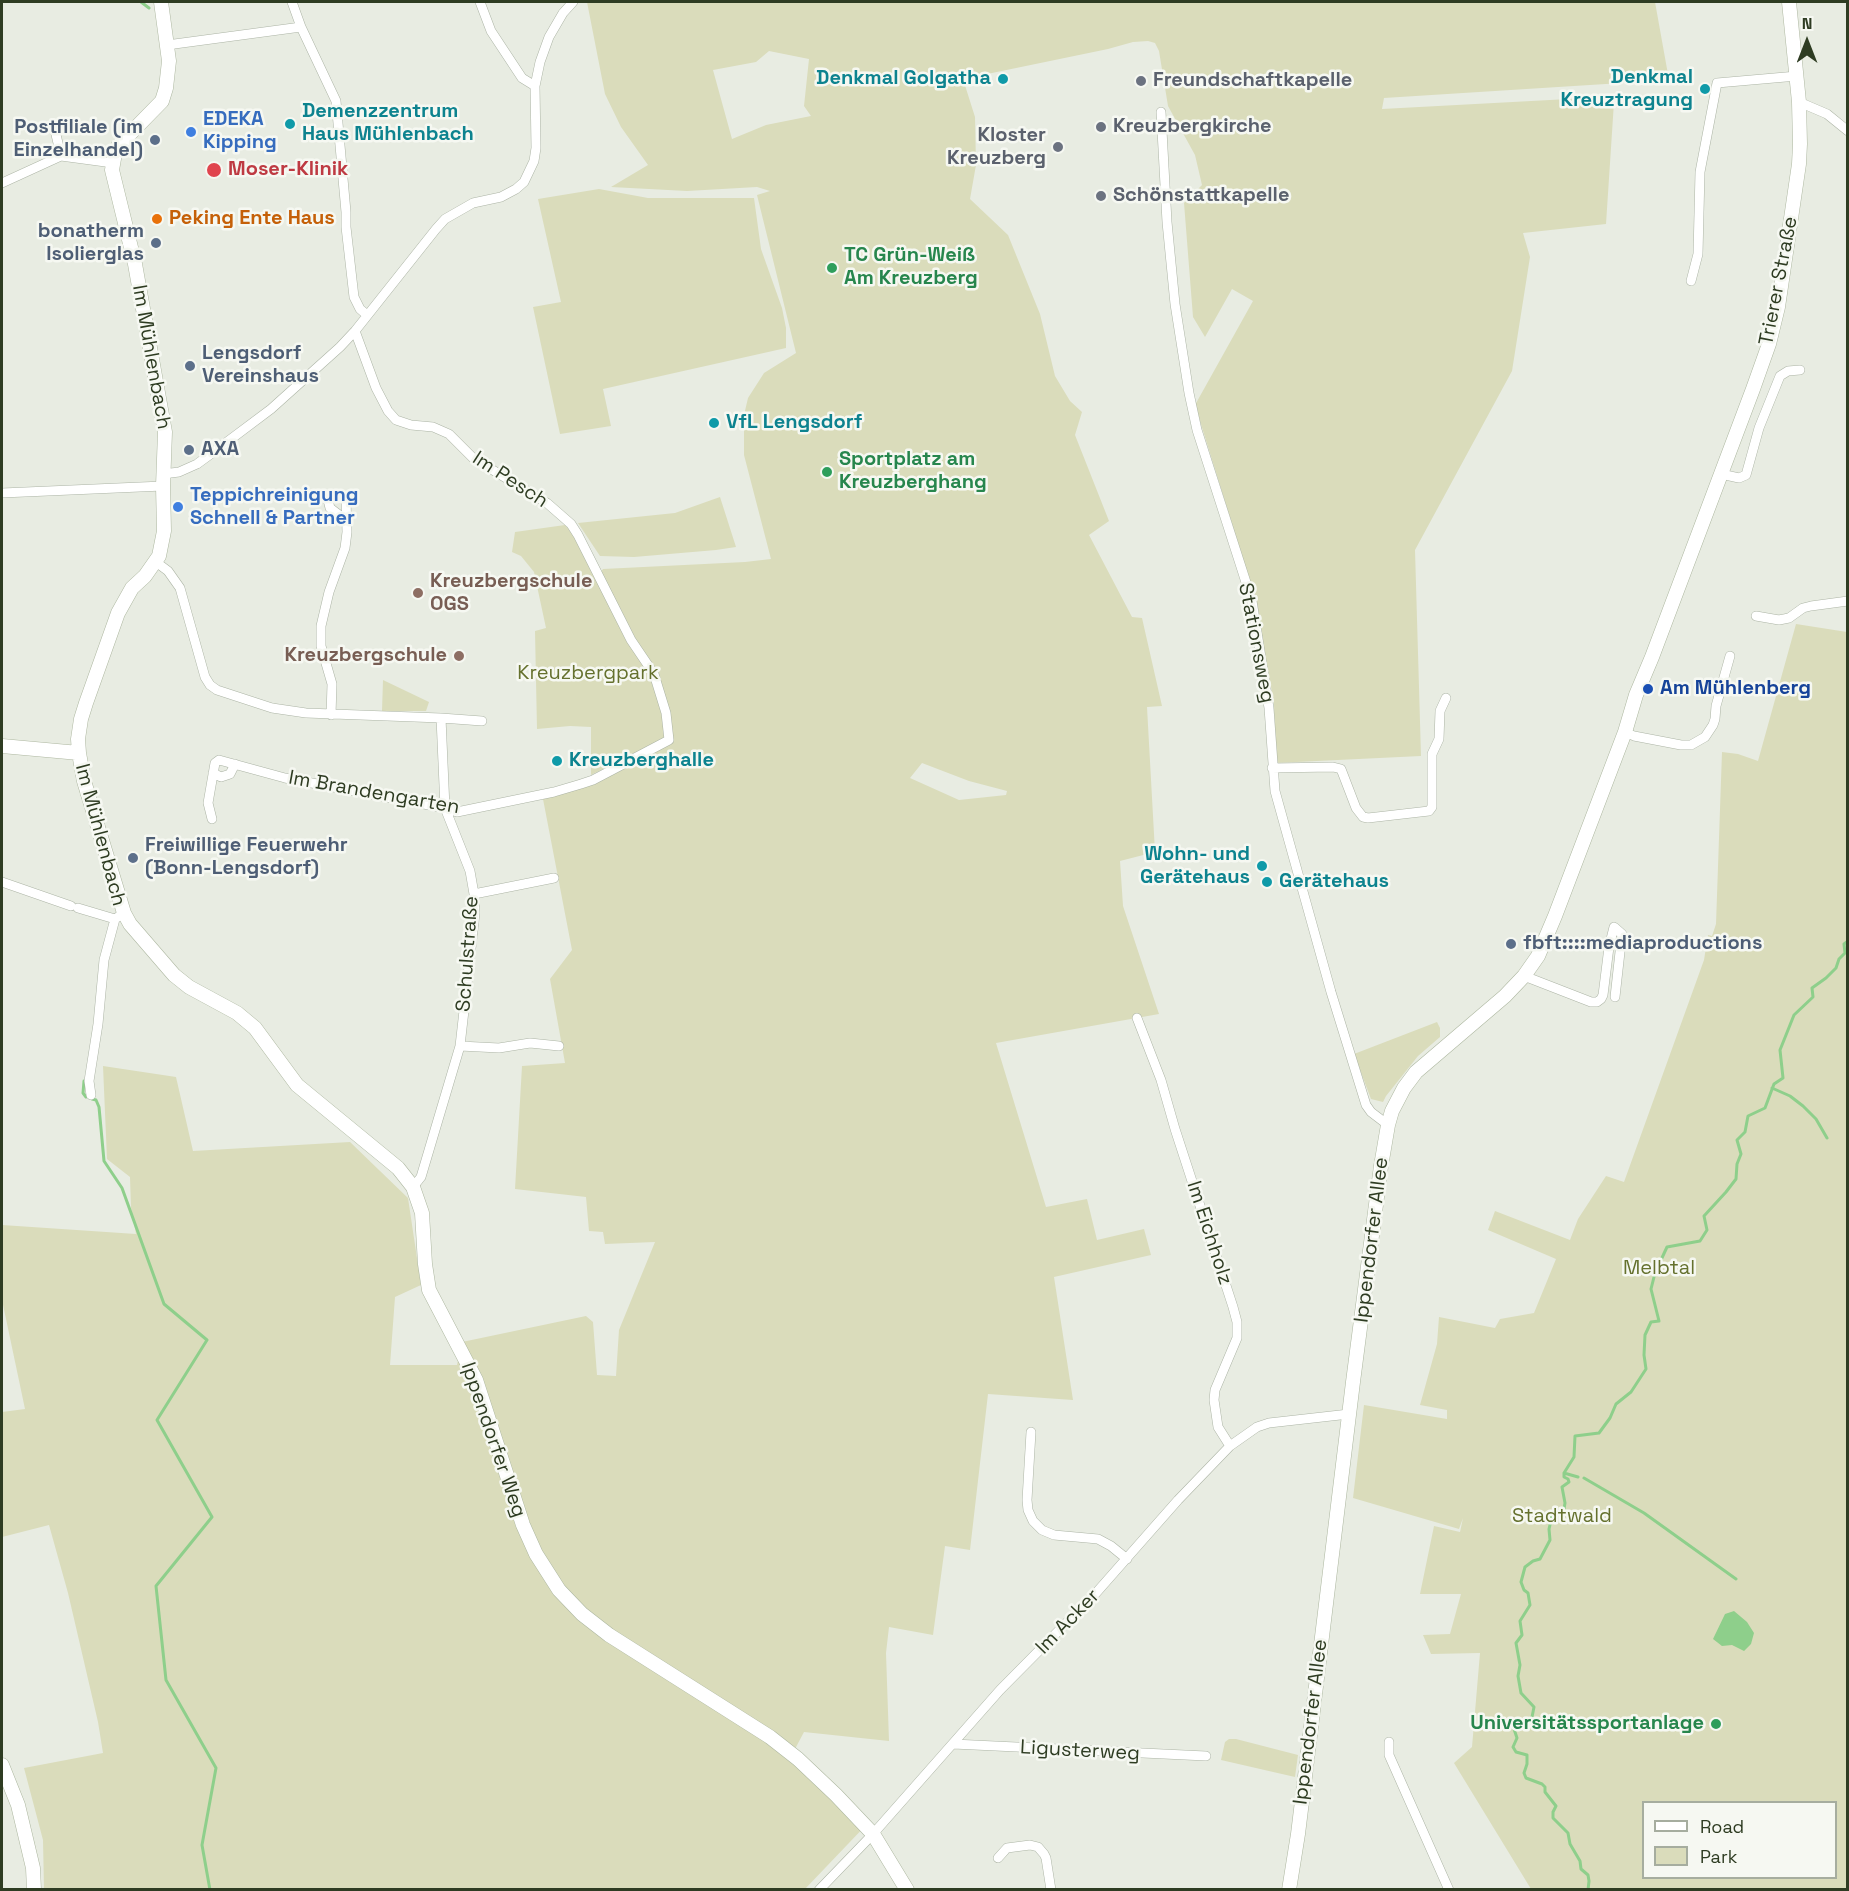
<!DOCTYPE html>
<meta charset="utf-8">
<style>
body{margin:0}
#map{position:relative;width:1849px;height:1891px;overflow:hidden;background:#e8ece2;font-family:"Space Grotesk",sans-serif}
canvas{display:block}
.frame{position:absolute;inset:0;border:3px solid #2e3c22;pointer-events:none}
.legend{position:absolute;left:1642px;top:1801px;width:195px;height:78px;box-sizing:border-box;background:#f6f8f2;border:2px solid #a6ad9f;margin:0;padding:8px 10px;list-style:none;font-size:18px;color:#2e3c22}
.legend li{display:flex;align-items:center;gap:12px;height:30px}
.legend b{width:30px;border:2px solid #a6ad9f}
.north{position:absolute;left:1777px;top:12px;width:60px;height:60px;-webkit-text-stroke:4px #f6f8f2;paint-order:stroke;rotate:0deg;font-size:16px;font-weight:700;line-height:24px;text-align:center;color:#2e3c22}
.north::after{content:'';display:block;margin:auto;width:21px;height:27px;background:#2e3c22;clip-path:polygon(50% 0,100% 100%,50% 72%,0 100%)}
</style>
<div id="map">
<canvas width="1849" height="1891"></canvas>
<div class="frame"></div>
<ul class="legend">
<li><b style="height:8px;background:#fff"></b>Road</li>
<li><b style="height:16px;background:#dadcbb"></b>Park</li>
</ul>
<div class="north">N</div>
</div>
<script>
const g = document.querySelector('canvas').getContext('2d');
g.lineJoin = 'round';
function fillPath(path, color) { g.fillStyle = color; g.fill(path, 'evenodd'); }
const poly = rows => new Path2D(rows.map(r => 'M' + r).join(''));
function stroke(path, color, width, dash) { g.strokeStyle = color; g.lineWidth = width; g.lineCap = dash ? 'butt' : 'round'; g.setLineDash(dash || []); g.stroke(path); }
function label(font, color, halo, rows, align = 'center') {
  g.font = font + ' "Space Grotesk",sans-serif'; g.lineWidth = 5; g.setLineDash([]); g.textBaseline = 'middle'; g.strokeStyle = halo; g.fillStyle = color; for (const [text, x, y, turn = 0] of rows) {
    g.save(); g.translate(x, y); g.rotate((+turn || 0) * Math.PI / 180); g.textAlign = isNaN(turn) ? turn : align; if (halo) g.strokeText(text, 0, 0); g.fillText(text, 0, 0); g.restore();
  }
}
fillPath(poly([
 [587,2,1655,2,1669,80,1384,98,1382,109,1606,97,1614,102,1606,224,1523,233,1530,257,1512,371,1415,550,1421,756,1275,763,1274,704,1256,601,1195,405,1253,301,1232,289,1205,337,1193,317,1184,203,1202,185,1195,155,1168,106,1159,51,1155,43,1148,41,1133,42,1108,49,963,79,975,117,976,165,970,199,1008,235,1040,314,1055,376,1070,401,1082,412,1075,435,1109,521,1089,535,1132,617,1142,618,1162,706,1147,707,1155,852,1120,861,1123,906,1159,1014,996,1043,1046,1207,1087,1199,1097,1240,1144,1229,1151,1255,1054,1277,1073,1400,988,1394,970,1550,945,1546,933,1635,889,1627,886,1653,889,1741,804,1732,795,1749,869,1822,805,1889,44,1889,43,1840,24,1768,103,1753,98,1722,68,1593,49,1525,2,1537,2,1412,25,1409,2,1300,2,1225,136,1234,131,1208,130,1177,107,1159,103,1066,176,1077,193,1151,350,1142,408,1198,421,1285,395,1297,390,1365,457,1365,462,1342,586,1316,593,1322,597,1375,616,1376,619,1330,655,1242,605,1244,603,1232,589,1231,586,1197,515,1189,522,1066,565,1063,550,979,572,950,543,799,597,783,601,779,672,743,669,712,600,573,603,569,745,562,771,559,744,455,744,415,748,398,764,373,796,353,757,195,770,191,757,187,687,191,611,187,648,165,621,127,605,94],
 [769,51,809,59,804,106,811,116,766,125,732,139,713,70,756,62],
 [922,763,969,781,1007,791,1006,795,959,800,910,778],
 [599,189,648,198,754,198,761,249,782,308,786,328,786,348,603,389,611,426,560,434,533,307,561,302,538,199],
 [720,497,736,547,716,550,634,557,600,556,578,523,675,513],
 [565,525,572,533,630,643,651,676,663,715,666,738,591,775,591,727,570,726,537,729,535,631,546,628,534,572,521,556,512,552,515,532],
 [1796,624,1847,632,1847,1889,1531,1889,1454,1763,1472,1747,1480,1653,1431,1654,1423,1635,1450,1634,1461,1594,1420,1594,1434,1526,1460,1532,1463,1518,1459,1529,1353,1498,1364,1405,1447,1419,1447,1410,1420,1405,1437,1344,1439,1317,1495,1328,1500,1319,1534,1313,1556,1259,1488,1230,1495,1211,1570,1240,1578,1219,1606,1176,1624,1182,1704,960,1708,935,1712,936,1716,924,1722,752,1738,754,1758,761],
 [1644,1802,1836,1802,1836,1878,1644,1878],
 [383,680,429,702,426,711,382,711],
 [1437,1022,1440,1028,1440,1037,1418,1056,1386,1096,1383,1102,1371,1099,1354,1054],
 [1229,1739,1236,1739,1298,1755,1295,1777,1221,1760,1225,1742]
]), '#dadcbb');
fillPath(poly([
 [1734,1611,1747,1622,1754,1633,1751,1644,1744,1651,1732,1645,1722,1646,1713,1639,1725,1614]
]), '#8ecf8b');
stroke(poly([
 [141,2,149,8],
 [84,1081,83,1093,86,1097],
 [1772,1088,1790,1096,1803,1106,1816,1119,1827,1138],
 [92,1099,96,1100,99,1107,104,1161,122,1188,164,1304,207,1340,157,1420,212,1517,156,1586,166,1680,216,1768,202,1845,210,1890],
 [1564,1473,1578,1477],
 [1584,1478,1644,1513,1736,1579],
 [1588,1890,1589,1881,1588,1875,1581,1869,1580,1861,1570,1844,1568,1833,1553,1818,1553,1812,1556,1806,1545,1792,1545,1787,1542,1784,1526,1778,1524,1773,1527,1764,1527,1755,1516,1752,1513,1747,1517,1738,1514,1729,1532,1717,1534,1707,1521,1693,1518,1676,1520,1665,1516,1643,1522,1635,1520,1621,1530,1605,1528,1593,1524,1590,1521,1582,1525,1567,1533,1561,1540,1559,1550,1540,1549,1529,1553,1512,1564,1509,1565,1503,1562,1487,1569,1482,1568,1479,1564,1477,1564,1473,1574,1457,1575,1436,1599,1433,1610,1418,1616,1404,1631,1392,1646,1369,1644,1355,1645,1335,1651,1322,1659,1321,1651,1289,1655,1273,1667,1247,1700,1241,1707,1230,1704,1216,1726,1192,1736,1179,1737,1164,1741,1154,1737,1140,1745,1132,1748,1116,1765,1108,1774,1084,1783,1078,1780,1050,1794,1015,1813,997,1812,988,1826,978,1836,968,1839,959,1845,953,1844,944,1848,941]
]), '#8ecf8b', 3);
const street = poly([
 [480,2,491,31,522,78,535,86],
 [301,27,336,101,346,212,346,227,354,297,360,309,367,315],
 [167,45,301,27,292,2],
 [1799,102,1827,114,1848,131],
 [1161,112,1167,222,1175,304,1189,393,1197,430,1252,601,1269,708,1275,791,1331,992,1366,1105,1371,1112,1388,1125],
 [54,126,61,156],
 [2,183,61,156,113,163],
 [1691,281,1698,254,1700,172,1717,83,1797,76],
 [163,474,179,472,197,464,223,445,271,409,340,347,355,331,436,229,445,219,473,203,501,197,516,189,524,182,534,161,536,148,535,86,540,62,549,37,563,13,573,2],
 [1721,474,1739,478,1746,475,1759,428,1780,376,1788,371,1800,370],
 [2,493,163,486],
 [156,562,168,571,180,588,205,677,210,685,217,690,272,708,306,713,441,718,445,808,470,871,474,894,475,913,460,1046,421,1177,413,1187],
 [1756,616,1779,620,1789,618,1803,608,1811,606,1848,601],
 [331,715,332,684,321,646,321,626,329,592,345,548,347,532,346,499,343,496,329,497,328,500,330,508,342,517,347,524],
 [441,718,482,721],
 [1625,732,1634,736,1681,745,1691,745,1705,737,1713,725,1715,719,1716,706,1730,656],
 [1272,768,1333,767,1341,769,1356,808,1363,817,1368,818,1429,811,1432,807,1432,754,1439,739,1440,711,1446,698],
 [213,773,221,777,230,774,235,764],
 [212,819,208,803,215,763,219,760,285,778,445,808,457,812,554,792,581,784,593,780,669,740,666,713,654,674,631,640,578,535,571,524,547,503,473,458,449,434,433,427,411,425,396,420,388,411,376,388,355,331],
 [2,882,71,906],
 [474,894,554,878],
 [78,908,115,919],
 [1524,976,1591,1002,1597,1002,1601,999,1603,995,1609,947,1614,927,1622,934,1615,997],
 [1137,1018,1161,1080,1175,1129,1233,1307,1237,1322,1237,1338,1215,1390,1214,1400,1218,1427,1230,1446],
 [460,1046,499,1048,530,1043,559,1046],
 [91,1095,89,1081,98,1024,104,960,115,919,124,913],
 [1031,1432,1027,1500,1028,1510,1033,1521,1042,1530,1054,1535,1098,1539,1111,1546,1127,1559],
 [1389,1742,1389,1755,1449,1890],
 [953,1744,1206,1756],
 [998,1858,1007,1848,1030,1845,1038,1847,1044,1854,1046,1858,1051,1890],
 [819,1890,873,1834,1000,1690,1096,1593,1178,1500,1230,1446,1257,1427,1269,1423,1349,1414]
]);
const secondary = poly([
 [161,2,169,61,166,88,162,101,118,146,115,153,112,170,135,264,165,432,163,486,164,531,159,556,145,576,132,588,118,613,86,703,81,719,78,739,79,753,84,781,124,913,130,924,174,975,189,987,237,1013,255,1028,297,1085,398,1168,413,1187,422,1213,425,1264,429,1290,476,1380,523,1525,536,1554,559,1590,582,1614,609,1635,770,1737,798,1759,836,1795,873,1834,907,1890],
 [2,746,79,753],
 [2,1765,18,1805,33,1868,34,1890],
 [1289,1890,1298,1834,1353,1382,1381,1166,1388,1125,1392,1111,1404,1088,1416,1072,1505,996,1524,976,1538,956,1555,916,1625,732,1636,695,1652,657,1753,389,1769,344,1778,307,1799,164,1800,144,1799,102,1789,2]
]);
stroke(street, '#acb4a5', 10);
stroke(secondary, '#adb7a0', 15);
stroke(street, '#fff', 9);
stroke(secondary, '#fff', 14);
for (const [x, y, r, color] of [
 [1003,79,6,"#0f9aa8"],
 [1141,81,6,"#6b7280"],
 [1705,89,6,"#0f9aa8"],
 [290,124,6,"#0f9aa8"],
 [1101,127,6,"#6b7280"],
 [191,132,6,"#3f7fe0"],
 [155,140,6,"#5c6f8a"],
 [1058,147,6,"#6b7280"],
 [214,170,8,"#e0444e"],
 [1101,196,6,"#6b7280"],
 [157,219,6,"#e8710a"],
 [156,243,6,"#5c6f8a"],
 [832,268,6,"#2e9e5b"],
 [190,366,6,"#5c6f8a"],
 [714,423,6,"#0f9aa8"],
 [189,450,6,"#5c6f8a"],
 [827,472,6,"#2e9e5b"],
 [178,507,6,"#3f7fe0"],
 [418,593,6,"#8d6e63"],
 [459,656,6,"#8d6e63"],
 [1648,689,6,"#1a4fb4"],
 [557,761,6,"#0f9aa8"],
 [133,858,6,"#5c6f8a"],
 [1262,866,6,"#0f9aa8"],
 [1267,882,6,"#0f9aa8"],
 [1511,944,6,"#5c6f8a"],
 [1716,1724,6,"#2e9e5b"]
]) { const dot = new Path2D(); dot.arc(x, y, r, 0, 2 * Math.PI); g.fillStyle = color; g.fill(dot); stroke(dot, '#f6f8f2', 2); }
label('bold 20px', '#0d838f', '#f6f8f2', [
 ["Denkmal",1693,78,"right"],
 ["Kreuztragung",1693,101,"right"],
 ["Denkmal Golgatha",991,79,"right"],
 ["Demenzzentrum",302,112],
 ["Haus Mühlenbach",302,135],
 ["VfL Lengsdorf",726,423],
 ["Kreuzberghalle",569,761],
 ["Wohn- und",1250,855,"right"],
 ["Gerätehaus",1250,878,"right"],
 ["Gerätehaus",1279,882]
], 'left');
label('bold 20px', '#5b616d', '#f6f8f2', [
 ["Freundschaftkapelle",1153,81],
 ["Kreuzbergkirche",1113,127],
 ["Kloster",1046,136,"right"],
 ["Kreuzberg",1046,159,"right"],
 ["Schönstattkapelle",1113,196]
], 'left');
label('bold 20px', '#366cbe', '#f6f8f2', [
 ["EDEKA",203,120],
 ["Kipping",203,143],
 ["Teppichreinigung",190,496],
 ["Schnell & Partner",190,519]
], 'left');
label('bold 20px', '#4e5e75', '#f6f8f2', [
 ["Postfiliale (im",143,128,"right"],
 ["Einzelhandel)",143,151,"right"],
 ["bonatherm",144,232,"right"],
 ["Isolierglas",144,255,"right"],
 ["Lengsdorf",202,354],
 ["Vereinshaus",202,377],
 ["AXA",201,450],
 ["Freiwillige Feuerwehr",145,846],
 ["(Bonn-Lengsdorf)",145,869],
 ["fbft::::mediaproductions",1523,944]
], 'left');
label('bold 20px', '#be3a42', '#f6f8f2', [
 ["Moser-Klinik",228,170]
], 'left');
label('bold 20px', '#c56008', '#f6f8f2', [
 ["Peking Ente Haus",169,219]
], 'left');
label('bold 20px', '#27864d', '#f6f8f2', [
 ["TC Grün-Weiß",844,256],
 ["Am Kreuzberg",844,279],
 ["Sportplatz am",839,460],
 ["Kreuzberghang",839,483],
 ["Universitätssportanlage",1704,1724,"right"]
], 'left');
label('20px', '#2e3c22', '#f6f8f2', [
 ["Trierer Straße",1779,281,-79],
 ["Im Mühlenbach",151,357,80],
 ["Im Pesch",510,480,33],
 ["Stationsweg",1256,643,79],
 ["Im Brandengarten",374,793,10],
 ["Im Mühlenbach",100,835,75],
 ["Schulstraße",468,954,-86],
 ["Im Eichholz",1209,1233,72],
 ["Ippendorfer Allee",1372,1240,-83],
 ["Ippendorfer Weg",493,1440,71],
 ["Im Acker",1068,1622,-46],
 ["Ippendorfer Allee",1311,1722,-83],
 ["Ligusterweg",1080,1751,3]
]);
label('bold 20px', '#785e54', '#f6f8f2', [
 ["Kreuzbergschule",430,582],
 ["OGS",430,605],
 ["Kreuzbergschule",447,656,"right"]
], 'left');
label('20px', '#65712e', '#f6f8f2', [
 ["Kreuzbergpark",588,674],
 ["Melbtal",1659,1269],
 ["Stadtwald",1562,1517]
]);
label('bold 20px', '#164399', '#f6f8f2', [
 ["Am Mühlenberg",1660,689]
], 'left');
</script>
